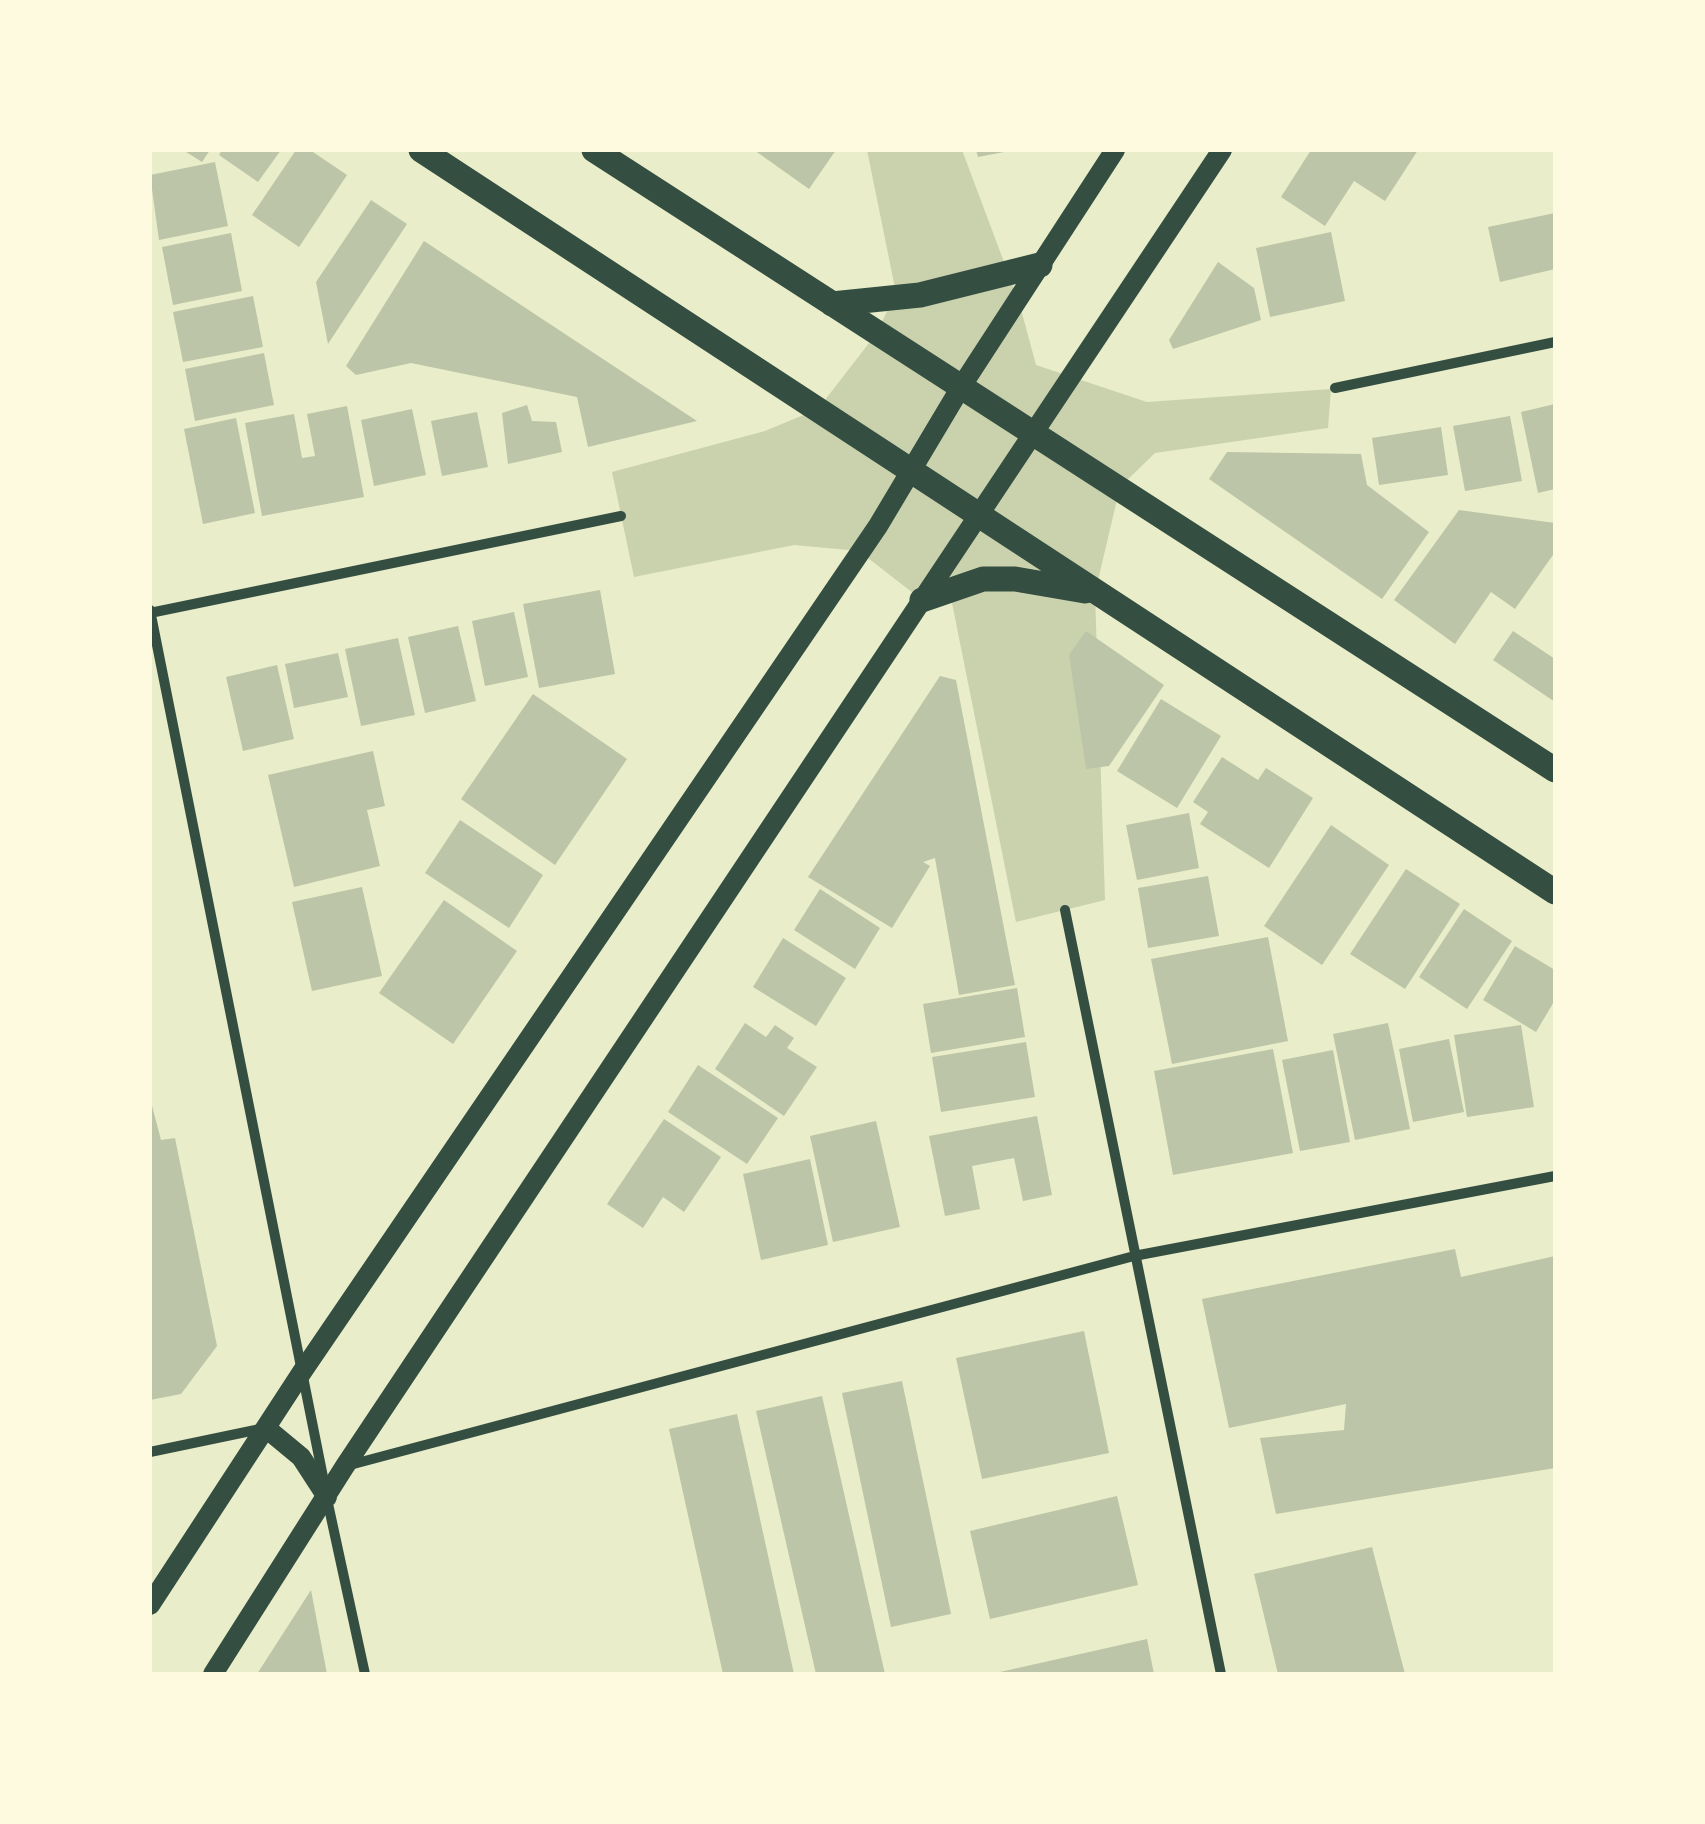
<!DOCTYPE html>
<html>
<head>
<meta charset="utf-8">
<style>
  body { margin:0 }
  #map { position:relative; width:1705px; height:1824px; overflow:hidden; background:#e9edc9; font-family:"PT Sans Narrow",sans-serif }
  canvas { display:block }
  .frame { position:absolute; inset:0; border:152px solid #fefae0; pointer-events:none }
</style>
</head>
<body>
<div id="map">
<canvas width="1705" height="1824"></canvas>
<div class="frame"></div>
</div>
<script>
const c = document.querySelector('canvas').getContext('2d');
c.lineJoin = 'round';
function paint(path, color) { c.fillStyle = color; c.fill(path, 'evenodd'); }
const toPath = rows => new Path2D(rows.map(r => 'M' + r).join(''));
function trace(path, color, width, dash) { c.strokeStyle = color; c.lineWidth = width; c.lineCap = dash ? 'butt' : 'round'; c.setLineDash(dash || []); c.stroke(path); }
const green = toPath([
  [867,150,962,150,1019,302,1036,365,1147,402,1331,389,1328,428,1155,453,1120,487,1095,593,1105,900,1016,922,950,593,922,600,859,551,794,545,634,577,612,472,765,431,818,409,876,334,896,293]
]);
const building = toPath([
  [183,150,210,150,202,162],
  [222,150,281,150,258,182,219,155],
  [296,150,310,150,347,175,299,247,252,215],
  [754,150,836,150,809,189],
  [976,150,1004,150,1004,152,978,157],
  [1311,150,1418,150,1385,201,1354,181,1325,226,1281,197],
  [215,162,228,226,159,240,150,175],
  [371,200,407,224,328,344,316,282],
  [1555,213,1555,269,1500,282,1488,227],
  [1331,232,1345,301,1270,317,1256,248],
  [231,233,242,291,173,305,162,247],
  [424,241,697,421,588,447,577,397,411,363,356,375,346,366],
  [1218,262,1254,288,1261,320,1173,349,1169,340],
  [253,296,263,347,183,362,173,312],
  [264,353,274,405,195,421,185,369],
  [1555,404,1555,489,1538,493,1521,412],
  [527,405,532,421,556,422,562,452,508,464,502,413],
  [347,406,364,497,262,516,245,423,294,414,302,458,315,456,307,414],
  [412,409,426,475,374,486,361,420],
  [477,412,488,467,442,476,431,421],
  [1510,416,1522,481,1465,491,1453,426],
  [236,418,255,513,203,524,184,429],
  [1441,427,1448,475,1379,485,1372,438],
  [1227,452,1361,454,1367,485,1429,532,1382,599,1209,479],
  [1459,510,1555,523,1555,552,1515,609,1491,592,1455,644,1394,600],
  [600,590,615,674,539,688,523,604],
  [514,612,528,677,485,686,472,621],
  [458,626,476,701,425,713,408,637],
  [1086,631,1164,685,1109,766,1086,769,1069,655],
  [1513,631,1555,659,1555,702,1493,660],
  [398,638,415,715,361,726,345,649],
  [338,653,348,697,294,708,285,664],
  [277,665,294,739,243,751,226,677],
  [940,676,956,680,1015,985,959,995,935,858,923,862,930,866,892,928,808,877],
  [533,694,627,759,555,865,461,799],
  [1161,699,1221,736,1177,808,1117,771],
  [373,751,385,806,367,810,380,866,294,887,268,775],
  [1222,757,1258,780,1266,768,1313,798,1269,868,1200,824,1208,812,1193,802],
  [1189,813,1199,868,1137,880,1126,825],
  [460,820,543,875,509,928,425,873],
  [1331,825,1389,865,1322,965,1264,926],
  [1406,869,1460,904,1405,989,1350,954],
  [1208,876,1219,936,1148,948,1138,888],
  [362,887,382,976,312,991,292,902],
  [820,889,880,928,855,969,794,930],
  [444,900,517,951,453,1044,379,993],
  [1464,909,1512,941,1467,1009,1419,977],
  [1268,937,1288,1041,1172,1064,1151,959],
  [783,938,846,978,816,1026,753,987],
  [1515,946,1555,970,1555,1000,1536,1032,1483,1000],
  [1017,988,1025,1037,931,1053,923,1004],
  [745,1023,766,1037,775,1025,794,1038,787,1048,817,1067,784,1116,715,1069],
  [1388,1023,1410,1129,1355,1140,1333,1034],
  [1521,1025,1534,1107,1467,1117,1454,1035],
  [1449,1039,1464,1112,1413,1122,1399,1049],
  [1026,1042,1035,1097,941,1112,932,1057],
  [1273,1049,1293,1153,1173,1175,1154,1071],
  [1333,1050,1350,1142,1300,1151,1282,1060],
  [698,1065,778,1118,747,1164,668,1112],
  [150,1098,161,1140,175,1138,217,1346,181,1394,150,1400],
  [1037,1116,1052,1195,1023,1201,1014,1158,972,1166,980,1209,945,1216,929,1136],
  [664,1119,721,1157,684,1212,663,1197,643,1228,607,1204],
  [876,1121,900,1227,833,1242,810,1136],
  [810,1159,828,1245,761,1260,743,1174],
  [1455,1249,1461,1277,1555,1256,1555,1468,1276,1514,1260,1438,1344,1430,1346,1404,1229,1428,1202,1299],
  [1084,1331,1109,1453,982,1479,956,1358],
  [902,1381,951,1614,891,1627,842,1393],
  [822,1396,885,1674,816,1674,756,1411],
  [737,1414,794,1674,723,1674,669,1429],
  [1117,1496,1138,1585,990,1619,970,1531],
  [1372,1547,1405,1674,1278,1674,1254,1574],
  [311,1590,327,1674,257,1674],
  [1147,1639,1154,1674,1000,1674,1000,1672]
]);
const minor = toPath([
  [1335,388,1555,342],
  [150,610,324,1482],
  [150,613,621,516],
  [1065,910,1221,1674],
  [150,1452,265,1428],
  [346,1466,1134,1256,1555,1176],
  [327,1499,365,1674]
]);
const secondary = toPath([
  [266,1428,301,1457,327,1497],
  [150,1605,302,1372,878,526,961,387,1115,150],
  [213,1674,345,1466,1222,150]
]);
const primary = toPath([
  [421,150,1555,892],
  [594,150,1555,770],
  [832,304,920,295,1040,265],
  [922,600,983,579,1015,579,1085,591]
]);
paint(green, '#cad2ad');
paint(building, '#bcc5a7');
trace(minor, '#344e41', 10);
trace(secondary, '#344e41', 20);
trace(primary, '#344e41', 25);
</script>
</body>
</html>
